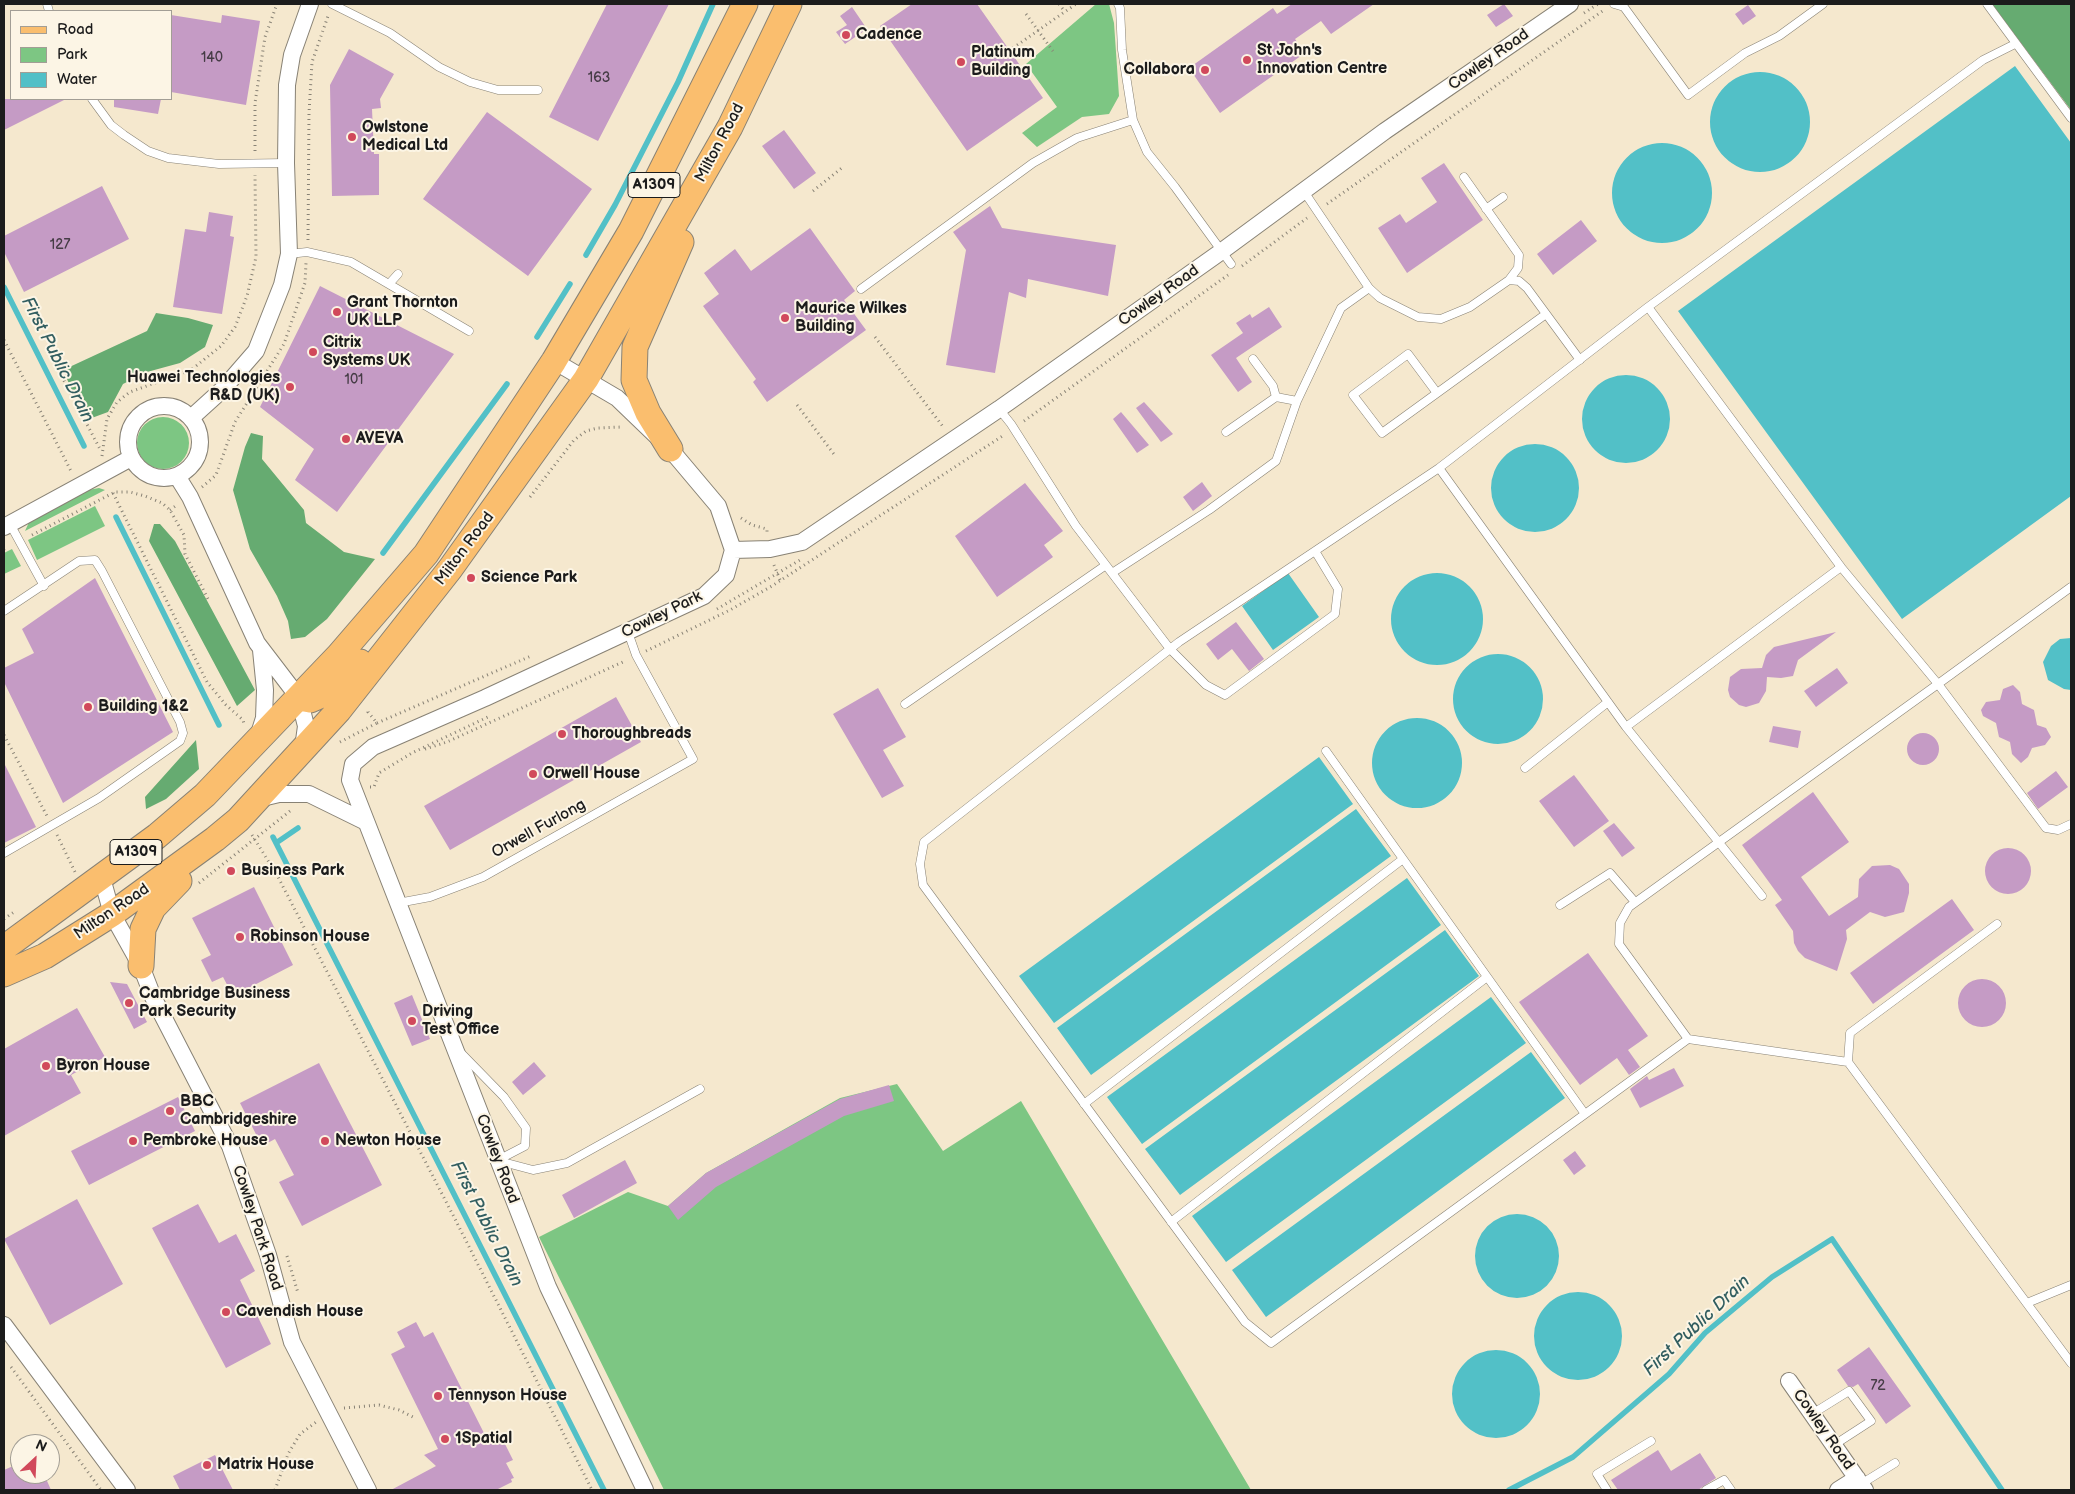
<!DOCTYPE html>
<html>
<head>
<meta charset="utf-8">
<style>
  body { margin:0 }
  #map { position:relative; width:2075px; height:1494px; overflow:hidden; background:#f5e8ce; font-family:"Balsamiq Sans",sans-serif }
  canvas { display:block }
  .frame { position:absolute; inset:0; border:5px solid #1c1c1c; pointer-events:none }
  .legend { position:absolute; left:10px; top:10px; width:162px; height:90px; box-sizing:border-box; background:#fcf5e5; border:1px solid #a29e95; margin:0; padding:6px 9px; list-style:none; font-size:15px; color:#1c1c1c }
  .legend li { display:flex; align-items:center; gap:10px; height:25px }
  .legend b { width:25px; border:1px solid #a29e95 }
  .north { position:absolute; left:10px; top:1434px; width:50px; height:50px; box-sizing:border-box; background:#fcf5e5; border:1px solid #a29e95; border-radius:50%; rotate:25deg; font-size:14px; font-weight:700; line-height:20px; text-align:center; color:#1c1c1c }
  .north::after { content:''; display:block; margin:auto; width:18px; height:22px; background:#d1495b; clip-path:polygon(50% 0,100% 100%,50% 72%,0 100%) }
</style>
</head>
<body>
<div id="map">
<canvas width="2075" height="1494"></canvas>
<div class="frame"></div>
<ul class="legend">
<li><b style="height:6px;background:#fabe6e"></b>Road</li>
<li><b style="height:14px;background:#7dc683"></b>Park</li>
<li><b style="height:14px;background:#52c0c7"></b>Water</li>
</ul>
<div class="north">N</div>
</div>
<script>
const c = document.querySelector('canvas').getContext('2d');
c.lineJoin = 'round';
function paint(path, color) { c.fillStyle = color; c.fill(path, 'evenodd'); }
const toPath = rows => new Path2D(rows.map(r => 'M' + r).join(''));
function trace(path, color, width, dash) { c.strokeStyle = color; c.lineWidth = width; c.lineCap = dash ? 'butt' : 'round'; c.setLineDash(dash || []); c.stroke(path); }
function label(font, color, halo, rows, align = 'center') {
  c.font = font + ' "Balsamiq Sans",sans-serif'; c.lineWidth = 4; c.setLineDash([]); c.textBaseline = 'middle'; c.strokeStyle = halo; c.fillStyle = color; for (const [text, x, y, turn = 0] of rows) {
    c.save(); c.translate(x, y); c.rotate((+turn || 0) * Math.PI / 180); c.textAlign = isNaN(turn) ? turn : align; if (halo) c.strokeText(text, 0, 0); c.fillText(text, 0, 0); c.restore();
  }
}
const green = toPath([
  [1096,4,1109,4,1114,23,1119,96,1109,114,1082,117,1037,147,1022,133,1057,107,1026,64],
  '137 443a26 26 0 1 1 52 0a26 26 0 1 1-52 0Z',
  [99,488,105,490,25,531,30,520,88,490],
  [95,506,105,526,37,560,28,540],
  [12,549,21,566,4,574,4,553],
  [897,1084,943,1151,1021,1101,1251,1490,664,1490,539,1237,628,1192,668,1206,706,1173,840,1098]
]);
const forest = toPath([
  [1992,4,2071,4,2071,110,2021,43],
  [156,313,188,318,213,325,205,347,180,363,147,372,123,384,108,412,89,419,75,397,63,370,147,331],
  [251,433,263,436,262,459,304,510,306,523,344,552,375,559,327,619,305,637,291,639,288,621,277,596,250,549,233,490,245,447],
  [154,524,160,524,175,541,255,690,237,706,149,541],
  [196,740,199,769,166,799,146,809,145,797]
]);
const water = toPath([
  [2015,66,2071,143,2071,496,1902,619,1678,311],
  '1710 122a50 50 0 1 1 100 0a50 50 0 1 1-100 0Z',
  '1612 193a50 50 0 1 1 100 0a50 50 0 1 1-100 0Z',
  '1582 419a44 44 0 1 1 88 0a44 44 0 1 1-88 0Z',
  '1491 488a44 44 0 1 1 88 0a44 44 0 1 1-88 0Z',
  [1288,573,1319,617,1273,650,1242,606],
  '1391 619a46 46 0 1 1 92 0a46 46 0 1 1-92 0Z',
  [2071,638,2071,690,2064,689,2048,680,2043,662,2051,646,2060,639],
  '1453 699a45 45 0 1 1 90 0a45 45 0 1 1-90 0Z',
  '1372 763a45 45 0 1 1 90 0a45 45 0 1 1-90 0Z',
  [1319,757,1353,804,1054,1023,1019,976],
  [1356,809,1391,856,1091,1075,1057,1028],
  [1407,878,1441,925,1142,1144,1107,1097],
  [1445,930,1479,976,1180,1195,1145,1149],
  [1491,997,1526,1043,1226,1262,1192,1216],
  [1531,1052,1565,1098,1266,1317,1232,1270],
  '1475 1256a42 42 0 1 1 84 0a42 42 0 1 1-84 0Z',
  '1534 1336a44 44 0 1 1 88 0a44 44 0 1 1-88 0Z',
  '1452 1394a44 44 0 1 1 88 0a44 44 0 1 1-88 0Z'
]);
const stream = toPath([
  [586,255,615,205,678,82,713,4],
  [4,287,84,446],
  [537,337,570,284],
  [116,517,219,725],
  [383,553,507,384],
  [273,837,604,1490],
  [276,843,298,828],
  [1509,1490,1573,1457,1669,1374,1705,1333,1772,1277,1832,1239,2002,1490]
]);
const building = toPath([
  [607,4,669,4,598,141,549,117],
  [912,4,977,4,1043,98,967,151,880,26],
  [1292,4,1374,4,1331,34,1321,21,1295,39,1305,53,1220,113,1189,68,1273,8,1277,14],
  [1504,4,1513,16,1496,27,1487,15],
  [1748,5,1756,16,1743,25,1735,14],
  [852,7,867,29,845,44,836,32,847,25,840,16],
  [171,15,221,23,222,15,260,21,246,105,171,92],
  [349,49,394,74,380,99,381,108,372,109,374,154,379,154,379,195,332,196,330,85],
  [4,99,66,99,4,130],
  [114,99,161,99,158,114,114,107],
  [487,112,592,189,528,276,423,199],
  [784,130,816,173,794,189,762,146],
  [1444,163,1483,220,1407,273,1378,228,1400,214,1406,223,1437,202,1421,178],
  [102,186,129,239,24,292,4,252,4,236],
  [990,206,1002,228,1116,245,1108,296,1028,279,1026,298,1009,292,995,373,946,365,966,250,953,232],
  [209,212,233,216,230,236,234,237,222,314,173,307,185,229,206,232],
  [1581,220,1597,241,1553,275,1537,254],
  [810,228,855,291,844,300,866,330,767,402,753,382,756,379,703,306,719,294,704,273,735,249,751,271],
  [320,286,454,354,337,512,295,480,314,449,260,407],
  [1269,307,1282,327,1236,358,1252,382,1238,392,1211,355,1243,333,1236,323,1250,314,1252,318],
  [1144,402,1173,434,1161,442,1136,408],
  [1121,412,1149,445,1137,453,1113,419],
  [1202,482,1212,496,1193,511,1183,497],
  [1025,483,1063,531,1044,545,1053,557,997,597,955,536],
  [95,578,173,732,63,803,4,682,4,668,34,653,22,629],
  [1236,622,1264,659,1249,671,1232,649,1218,660,1206,644],
  [1836,632,1798,660,1793,676,1781,678,1767,677,1766,691,1759,703,1746,707,1739,705,1730,697,1728,690,1730,677,1741,669,1762,668,1766,655,1774,647],
  [1837,668,1848,683,1816,707,1804,691],
  [2013,685,2020,692,2022,704,2034,710,2037,725,2046,728,2051,737,2045,745,2032,748,2028,757,2021,763,2012,754,2010,742,1999,737,1996,723,1983,716,1981,710,1986,702,2000,700,2003,689],
  [878,688,906,737,883,750,904,786,882,798,833,714],
  [616,697,641,742,450,850,424,806],
  [1773,726,1801,731,1798,748,1769,742],
  '1907 749a16 16 0 1 1 32 0a16 16 0 1 1-32 0Z',
  [4,763,36,827,4,843],
  [2056,771,2068,787,2038,809,2027,793],
  [1574,775,1609,821,1574,847,1539,801],
  [1813,792,1849,842,1801,877,1829,916,1858,897,1859,879,1872,866,1890,865,1899,869,1909,884,1909,893,1904,912,1885,917,1870,912,1846,930,1847,939,1837,971,1805,958,1798,951,1794,943,1793,931,1775,905,1782,900,1742,845],
  [1614,823,1635,848,1622,857,1603,831],
  '1985 871a23 23 0 1 1 46 0a23 23 0 1 1-46 0Z',
  [254,887,293,965,233,996,223,977,212,982,201,960,211,955,192,918],
  [1952,899,1974,930,1873,1004,1850,973],
  [1588,953,1648,1036,1628,1050,1640,1067,1629,1075,1617,1058,1580,1085,1519,1002],
  '1958 1003a24 24 0 1 1 48 0a24 24 0 1 1-48 0Z',
  [110,982,127,984,147,1022,134,1029],
  [412,995,430,1039,412,1046,394,1003],
  [77,1008,105,1057,71,1075,81,1093,4,1136,4,1049],
  [534,1062,546,1076,523,1095,512,1082],
  [319,1063,382,1185,302,1226,279,1182,294,1175,275,1139,262,1146,240,1103],
  [1674,1068,1684,1086,1640,1108,1630,1089,1647,1076,1649,1080],
  [889,1085,894,1101,844,1116,716,1187,678,1220,668,1206,706,1173,840,1099],
  [178,1097,195,1131,89,1185,71,1151],
  [1575,1151,1586,1166,1574,1175,1563,1160],
  [625,1160,637,1183,574,1218,562,1195],
  [77,1199,123,1284,50,1325,4,1239],
  [198,1204,219,1243,236,1234,255,1271,240,1280,271,1344,226,1368,152,1228],
  [416,1322,424,1337,433,1332,488,1441,491,1439,492,1442,502,1438,513,1460,506,1463,514,1478,511,1479,512,1482,496,1490,391,1490,436,1466,424,1455,438,1449,391,1354,405,1347,397,1332],
  [1869,1347,1911,1406,1886,1424,1858,1384,1853,1387,1848,1386,1837,1370],
  [1658,1450,1671,1471,1700,1453,1716,1478,1698,1490,1618,1490,1611,1480],
  [215,1455,233,1490,180,1490,173,1476],
  [20,1463,20,1474,44,1474,51,1490,4,1490,4,1470]
]);
const path = toPath([
  [1059,4,1065,12],
  [1584,13,1598,4],
  [1026,14,1053,51],
  [1013,48,1076,4],
  [255,151,255,103,265,37,277,4],
  [813,191,843,167],
  [1327,204,1604,10],
  [308,240,309,113,312,62,328,16],
  [1242,266,1307,218],
  [875,337,944,428],
  [4,340,72,473],
  [50,354,101,451],
  [797,405,836,457],
  [1024,421,1228,275],
  [102,456,107,419,117,402,130,392,191,370,221,346,235,327,247,296,256,257,255,175],
  [202,487,216,475,235,422,284,344,305,283,306,263],
  [113,493,207,682,226,705,243,720,244,724],
  [530,497,574,440,586,431,598,428,622,427],
  [170,510,177,505],
  [741,518,752,525,767,529,767,534],
  [32,535,115,492,130,492,145,496,162,503,170,510,184,535,185,554,209,601],
  [4,549,6,548],
  [774,565,780,580],
  [717,609,800,560],
  [646,651,730,610,772,586,1004,435],
  [377,723,531,656],
  [4,735,47,816],
  [340,742,377,723,368,712,369,708],
  [425,749,447,742,625,661],
  [370,787,374,787,379,773,412,753,490,716],
  [57,835,75,872],
  [252,835,277,875,455,1219,592,1490],
  [199,883,290,811],
  [4,919,14,912],
  [287,1256,298,1293],
  [11,1367,101,1490],
  [344,1408,379,1405,399,1410,415,1418],
  [275,1490,288,1454,300,1434,316,1422]
]);
const lane = toPath([
  [47,4,49,11],
  [332,4,390,33,439,67,470,82,498,90,538,90],
  [1118,4,1120,8,1122,50,1133,120,1147,152,1175,187,1231,264],
  [1614,4,1624,7,1688,95,1745,53,1779,36,1823,4],
  [1987,4,2071,118],
  [92,99,111,125,124,135,148,151,168,158,219,164,286,163],
  [1464,177,1519,255,1518,268,1509,280],
  [1303,190,1369,288,1380,298,1418,317,1441,319,1470,307,1509,280,1519,281,1527,288,1580,360],
  [1486,209,1503,197],
  [289,254,307,252,351,262,469,331],
  [389,284,398,274],
  [861,289,1033,163,1077,138,1133,120],
  [1648,307,1983,60,2015,44],
  [1253,359,1273,386,1276,397],
  [1437,393,1408,354,1353,395,1382,433,1546,314],
  [999,409,1011,424,1076,526,1170,649,1206,685,1225,695,1335,614,1338,589,1315,551],
  [1226,432,1276,397,1297,401],
  [1439,468,1179,642,924,842,920,864,923,885,1245,1322,1271,1343,1688,1039,1848,1062],
  [10,524,44,586],
  [1112,573,1209,510,1276,461,1297,401,1341,308,1369,288],
  [4,611,79,561,95,560,102,571,180,722,183,733,180,741,99,798,4,853],
  [905,704,1106,565],
  [1626,727,1841,567],
  [1326,751,1585,1114],
  [1525,768,1608,702],
  [1762,896,1626,727,1439,468,1648,307,1841,567,1938,684,2071,587],
  [398,903,430,897,483,877,693,759,636,655,628,632],
  [1560,905,1610,873,1635,902],
  [1997,924,1850,1033,1848,1062,2071,1363],
  [1688,1039,1619,944,1620,923,1629,907,1938,684,2046,828,2058,830,2071,824],
  [462,1054,504,1097,526,1128,525,1146,498,1160],
  [1084,1104,1403,859],
  [499,1161,533,1170,567,1163,700,1089],
  [1171,1222,1487,977],
  [2027,1303,2071,1285],
  [1812,1414,1849,1391,1871,1421,1834,1445],
  [1861,1484,1895,1463],
  [1607,1490,1597,1474,1651,1441],
  [1706,1490,1724,1480,1731,1490]
]);
const street = toPath([
  [554,361,617,398,670,449,718,506,733,550,726,575,704,596,485,698,373,747,353,764,350,780,548,1287,645,1490],
  '128 442a36 36 0 1 1 72 0a36 36 0 1 1-72 0Z',
  [191,418,223,389,256,351,282,285,289,254,286,163,287,85,292,55,310,4],
  [177,476,190,497,257,643,299,698,306,726,303,748],
  [4,527,131,458],
  [733,550,770,549,802,542,999,409,1222,251,1385,131,1570,4],
  [258,737,264,718,265,690,261,650],
  [258,799,279,794,309,794,366,822],
  [102,878,112,914,141,966,153,997,230,1146,268,1255,292,1342,368,1490],
  [4,1325,127,1490],
  [1789,1381,1865,1490],
  [1838,1490,1857,1478]
]);
const primary = toPath([
  [670,449,648,413,634,380,635,347,681,242],
  [299,698,310,700,324,694,342,682,360,662],
  [4,948,157,836,205,795,339,655,426,554,554,361,631,231,745,4],
  [141,966,143,929,153,908,179,881],
  [4,974,45,956,112,914,215,839,238,820,339,710,450,569,586,379,730,127,789,4]
]);
const markers = [
  [846,35,5,"#d1495b"],
  [1247,60,5,"#d1495b"],
  [961,62,5,"#d1495b"],
  [1205,70,5,"#d1495b"],
  [352,137,5,"#d1495b"],
  [337,312,5,"#d1495b"],
  [785,318,5,"#d1495b"],
  [313,352,5,"#d1495b"],
  [290,387,5,"#d1495b"],
  [346,439,5,"#d1495b"],
  [471,578,5,"#d1495b"],
  [88,707,5,"#d1495b"],
  [562,734,5,"#d1495b"],
  [533,774,5,"#d1495b"],
  [231,871,5,"#d1495b"],
  [240,937,5,"#d1495b"],
  [129,1003,5,"#d1495b"],
  [412,1021,5,"#d1495b"],
  [46,1066,5,"#d1495b"],
  [170,1111,5,"#d1495b"],
  [133,1141,5,"#d1495b"],
  [325,1141,5,"#d1495b"],
  [226,1312,5,"#d1495b"],
  [438,1396,5,"#d1495b"],
  [445,1439,5,"#d1495b"],
  [207,1465,5,"#d1495b"]
];
const numberNames = [
  ["140",212,58],
  ["163",599,78],
  ["127",60,245],
  ["101",354,380],
  ["72",1878,1386]
];
const shields = [
  [654,185,52],
  [136,852,52]
];
const shieldNames = [
  ["A1309",654,185],
  ["A1309",136,852]
];
const poiNames = [
  ["Cadence",856,35],
  ["St John's",1257,51],
  ["Innovation Centre",1257,69],
  ["Platinum",971,53],
  ["Building",971,71],
  ["Collabora",1195,70,"right"],
  ["Owlstone",362,128],
  ["Medical Ltd",362,146],
  ["Grant Thornton",347,303],
  ["UK LLP",347,321],
  ["Maurice Wilkes",795,309],
  ["Building",795,327],
  ["Citrix",323,343],
  ["Systems UK",323,361],
  ["Huawei Technologies",280,378,"right"],
  ["R&D (UK)",280,396,"right"],
  ["AVEVA",356,439],
  ["Science Park",481,578],
  ["Building 1&2",98,707],
  ["Thoroughbreads",572,734],
  ["Orwell House",543,774],
  ["Business Park",241,871],
  ["Robinson House",250,937],
  ["Cambridge Business",139,994],
  ["Park Security",139,1012],
  ["Driving",422,1012],
  ["Test Office",422,1030],
  ["Byron House",56,1066],
  ["BBC",180,1102],
  ["Cambridgeshire",180,1120],
  ["Pembroke House",143,1141],
  ["Newton House",335,1141],
  ["Cavendish House",236,1312],
  ["Tennyson House",448,1396],
  ["1Spatial",455,1439],
  ["Matrix House",217,1465]
];
const streetNames = [
  ["Cowley Road",1489,60,-35],
  ["Milton Road",720,143,-62],
  ["Cowley Road",1159,296,-35],
  ["Milton Road",465,549,-53],
  ["Cowley Park",662,615,-26],
  ["Orwell Furlong",539,829,-29],
  ["Milton Road",112,912,-34],
  ["Cowley Road",497,1159,69],
  ["Cowley Park Road",257,1228,72],
  ["Cowley Road",1823,1430,55]
];
const waterNames = [
  ["First Public Drain",57,360,63],
  ["First Public Drain",486,1224,63],
  ["First Public Drain",1697,1326,-43]
];
paint(green, '#7dc683');
paint(forest, '#66ab71');
paint(water, '#52c0c7');
trace(stream, '#52c0c7', 5.5);
paint(building, '#c59bc5');
trace(lane, '#888275', 9);
trace(street, '#888275', 18);
trace(primary, '#888275', 27);
trace(path, '#888275', 3, [1, 4]);
trace(lane, '#fff', 8);
trace(street, '#fff', 16);
trace(primary, '#fabe6e', 25);
for (const [x, y, r, color] of markers) { const dot = new Path2D(); dot.arc(x, y, r, 0, 2 * Math.PI); c.fillStyle = color; c.fill(dot); trace(dot, '#fcf5e5', 2); }
label('14px', '#463c46', null, numberNames);
for (const [x, y, w] of shields) { const box = new Path2D(); box.roundRect(x - w / 2, y - 12.5, w, 25, 4); c.fillStyle = '#fcf5e5'; c.fill(box); trace(box, '#1c1c1c', 1); }
label('bold 15px', '#1c1c1c', null, shieldNames);
label('bold 16px', '#1c1c1c', '#fcf5e5', poiNames, 'left');
label('16px', '#1c1c1c', '#fcf5e5', streetNames);
label('italic 18px', '#325e60', '#fcf5e5', waterNames);
</script>
</body>
</html>
